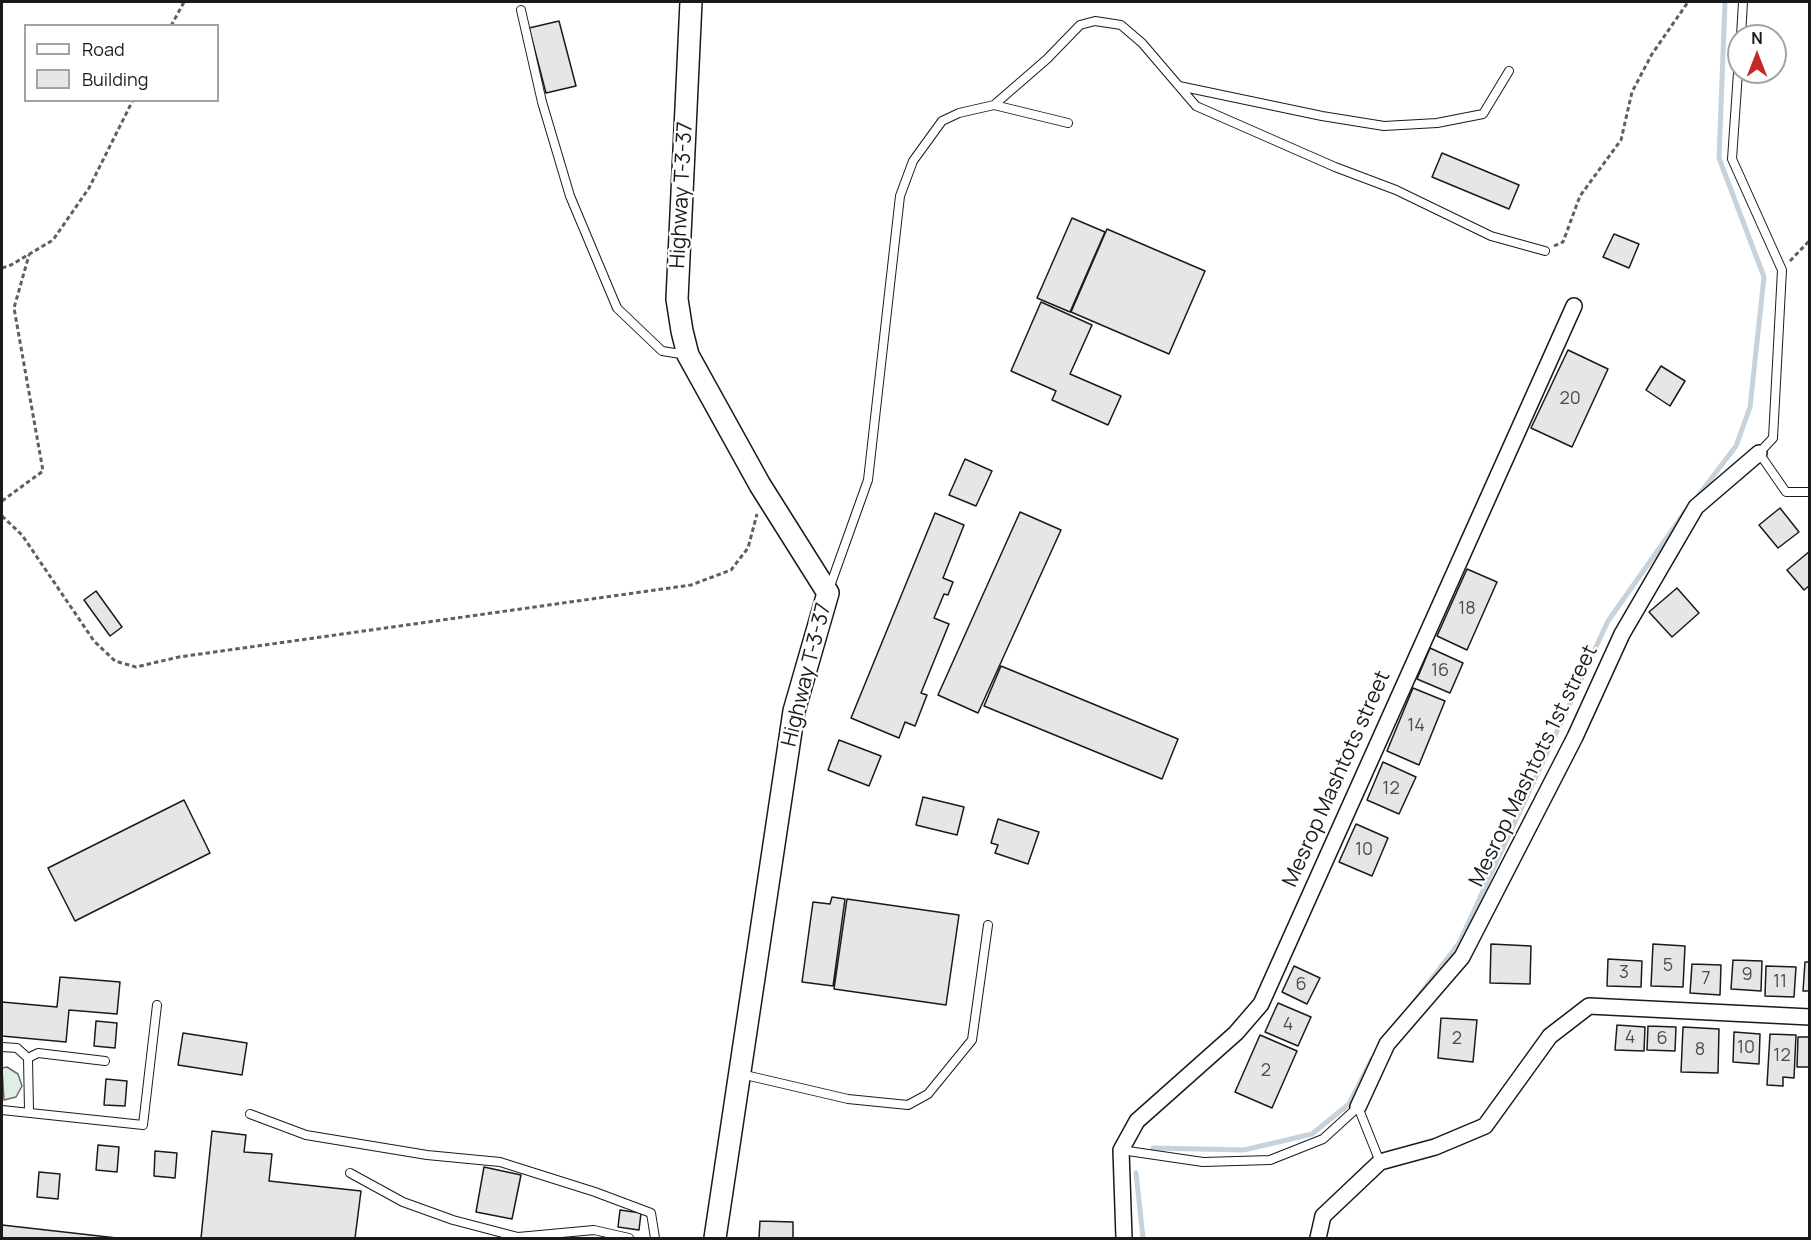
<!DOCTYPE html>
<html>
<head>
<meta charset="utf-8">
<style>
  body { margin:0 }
  #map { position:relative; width:1811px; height:1240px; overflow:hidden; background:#fff; font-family:Manrope,sans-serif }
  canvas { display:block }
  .frame { position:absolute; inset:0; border:3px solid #1a1a1a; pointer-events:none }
  .legend { position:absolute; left:24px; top:24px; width:195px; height:78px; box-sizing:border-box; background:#fff; border:2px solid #a3a3a3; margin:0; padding:8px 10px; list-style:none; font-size:18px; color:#1a1a1a }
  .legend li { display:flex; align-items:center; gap:12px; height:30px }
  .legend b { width:30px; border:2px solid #a3a3a3 }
  .north { position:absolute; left:1727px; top:24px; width:60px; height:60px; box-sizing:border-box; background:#fff; border:2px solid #a3a3a3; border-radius:50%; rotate:0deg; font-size:16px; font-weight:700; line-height:24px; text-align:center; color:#1a1a1a }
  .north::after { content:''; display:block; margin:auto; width:21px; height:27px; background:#c62828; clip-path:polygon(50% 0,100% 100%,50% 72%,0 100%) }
</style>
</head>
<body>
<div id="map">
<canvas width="1811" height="1240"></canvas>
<div class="frame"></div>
<ul class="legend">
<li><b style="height:8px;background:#fff"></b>Road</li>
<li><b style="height:16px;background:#e6e6e6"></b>Building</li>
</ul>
<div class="north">N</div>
</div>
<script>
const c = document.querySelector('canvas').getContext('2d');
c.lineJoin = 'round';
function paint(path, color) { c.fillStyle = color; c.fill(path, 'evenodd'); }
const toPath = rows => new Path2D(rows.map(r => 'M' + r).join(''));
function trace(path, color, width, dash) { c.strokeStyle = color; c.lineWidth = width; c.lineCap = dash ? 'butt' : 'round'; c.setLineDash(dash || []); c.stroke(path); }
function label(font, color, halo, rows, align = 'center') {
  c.font = font + ' Manrope,sans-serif'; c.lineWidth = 4.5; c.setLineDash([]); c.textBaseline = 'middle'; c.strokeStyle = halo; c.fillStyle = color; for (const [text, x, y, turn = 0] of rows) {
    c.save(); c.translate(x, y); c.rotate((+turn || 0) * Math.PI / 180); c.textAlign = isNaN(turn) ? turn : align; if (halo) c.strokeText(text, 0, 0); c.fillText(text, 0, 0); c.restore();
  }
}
const green = toPath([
  [7,1067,18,1074,22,1086,16,1097,4,1100,2,1068,7,1067]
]);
const stream = toPath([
  [1695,500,1736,446,1750,407,1764,277,1719,158,1725,2],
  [1415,1001,1459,943,1608,621,1685,512],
  [1153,1148,1244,1150,1312,1134,1349,1104,1372,1059],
  [1136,1173,1143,1238]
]);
const building = toPath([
  [559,21,576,86,546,93,529,28,559,21],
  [1442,153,1519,185,1509,209,1432,177,1442,153],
  [1072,218,1105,232,1070,312,1037,298,1072,218],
  [1107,229,1205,271,1169,354,1071,312,1107,229],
  [1614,234,1639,244,1629,268,1603,257,1614,234],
  [1041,302,1092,325,1070,374,1121,396,1108,425,1052,400,1056,391,1011,371,1041,302],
  [1568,350,1608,369,1572,447,1531,428,1568,350],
  [1661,366,1685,381,1670,406,1646,390,1661,366],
  [965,459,992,471,976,506,949,495,965,459],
  [1780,508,1799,532,1778,548,1759,525,1780,508],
  [1020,512,1061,530,978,713,938,695,1020,512],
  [935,513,964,525,943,578,953,582,948,595,944,594,934,618,949,624,921,693,927,695,915,726,905,722,899,738,851,718,935,513],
  [1810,551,1810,585,1804,590,1787,570,1810,551],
  [1467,569,1497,582,1467,650,1437,636,1467,569],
  [1677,588,1699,613,1672,637,1649,612,1677,588],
  [96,591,122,627,110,636,84,600,96,591],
  [1430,648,1463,663,1450,693,1417,679,1430,648],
  [1001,666,1178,739,1162,779,984,706,1001,666],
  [1413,688,1445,701,1419,765,1387,751,1413,688],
  [839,740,881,756,869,786,828,770,839,740],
  [1383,762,1416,777,1399,814,1367,800,1383,762],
  [923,797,964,807,957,835,916,825,923,797],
  [184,800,210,853,75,921,48,868,184,800],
  [998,819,1039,832,1028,864,995,853,998,845,991,843,998,819],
  [1356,824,1388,838,1372,876,1339,862,1356,824],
  [832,897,845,899,833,986,802,982,813,902,830,904,832,897],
  [847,899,959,915,946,1005,834,989,847,899],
  [1491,944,1531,946,1530,984,1490,983,1491,944],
  [1653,944,1685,946,1683,987,1651,986,1653,944],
  [1608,959,1642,961,1641,987,1607,986,1608,959],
  [1733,960,1762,961,1761,991,1731,989,1733,960],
  [1805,962,1810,962,1810,991,1803,991,1805,962],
  [1692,964,1721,965,1720,995,1690,993,1692,964],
  [1294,966,1320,978,1307,1004,1282,992,1294,966],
  [1766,966,1796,967,1794,997,1765,996,1766,966],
  [60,977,120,982,117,1014,69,1010,66,1042,2,1036,2,1002,57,1007,60,977],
  [1278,1003,1311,1017,1298,1046,1265,1032,1278,1003],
  [1441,1018,1477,1020,1473,1062,1438,1058,1441,1018],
  [96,1021,117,1023,115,1048,94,1046,96,1021],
  [1617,1025,1645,1027,1644,1051,1615,1050,1617,1025],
  [1648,1026,1676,1027,1675,1051,1647,1050,1648,1026],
  [1683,1027,1719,1029,1718,1073,1681,1072,1683,1027],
  [1734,1032,1760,1034,1759,1064,1733,1062,1734,1032],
  [183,1033,247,1043,242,1075,178,1065,183,1033],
  [1770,1034,1796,1035,1794,1078,1783,1077,1783,1086,1767,1085,1770,1034],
  [1260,1035,1297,1051,1272,1108,1235,1092,1260,1035],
  [1798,1037,1810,1037,1810,1067,1797,1067,1798,1037],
  [106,1079,127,1081,125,1106,104,1105,106,1079],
  [212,1131,246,1135,244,1152,272,1154,269,1181,361,1191,355,1238,201,1238,212,1131],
  [98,1145,119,1147,117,1172,96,1170,98,1145],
  [155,1151,177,1153,175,1178,154,1176,155,1151],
  [484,1167,521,1175,512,1219,476,1212,484,1167],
  [39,1172,60,1174,58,1199,37,1197,39,1172],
  [620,1210,641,1213,639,1230,618,1227,620,1210],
  [760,1221,793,1222,793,1238,759,1238,760,1221],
  [2,1225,117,1238,2,1238,2,1225]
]);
const path = toPath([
  [171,26,184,2],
  [1554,246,1563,242,1580,196,1621,140,1632,92,1652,54,1688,2],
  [1790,261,1810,240],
  [2,268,11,265,53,240,89,188,133,100],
  [2,501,43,471,14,308,29,255],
  [2,516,22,535,94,641,115,661,136,667,179,657,691,585,731,570,748,548,757,514]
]);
const lane = toPath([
  [521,10,542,102,570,196,617,308,662,351,687,355],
  [1741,36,1743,2],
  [1739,58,1732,159,1782,270,1773,438,1759,453,1786,492,1810,492],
  [1179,86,1322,116,1384,126,1437,123,1483,114,1509,71],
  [994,105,1047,59,1080,25,1095,21,1121,25,1142,43,1196,106,1335,167,1396,190,1491,236,1545,251],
  [829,589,868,480,900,196,913,161,942,121,959,113,994,105,1068,123],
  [2,1047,17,1048,28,1058,29,1111],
  [28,1058,38,1053,105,1061],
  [741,1074,848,1099,908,1105,928,1094,972,1040,988,925],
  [2,1110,143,1125,157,1005],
  [250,1114,306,1135,427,1155,500,1162,595,1192,651,1213,655,1238],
  [1121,1150,1203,1162,1270,1160,1323,1139,1358,1107,1380,1162],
  [350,1173,403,1202,453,1220,518,1237,594,1230,629,1238]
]);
const street = toPath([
  [1358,1107,1387,1044,1462,957,1575,737,1622,634,1696,507,1759,453],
  [1124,1238,1121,1150,1137,1121,1236,1033,1261,1004,1574,306],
  [1318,1238,1323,1216,1380,1162,1435,1147,1485,1126,1550,1036,1589,1006,1810,1017]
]);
const secondary = toPath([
  [691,2,677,299,682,331,688,355,760,485,828,593,794,711,715,1238]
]);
const numberNames = [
  ["20",1570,399],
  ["18",1467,609],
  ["16",1440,671],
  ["14",1416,726],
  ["12",1391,789],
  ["10",1364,850],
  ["5",1668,966],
  ["3",1624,973],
  ["9",1747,975],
  ["7",1706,979],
  ["11",1780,982],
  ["6",1301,985],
  ["4",1288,1025],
  ["4",1630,1038],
  ["2",1457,1039],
  ["6",1662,1039],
  ["10",1746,1048],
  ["8",1700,1050],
  ["12",1782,1056],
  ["2",1266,1071]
];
const streetNames = [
  ["Highway T-3-37",682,195,-87],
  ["Highway T-3-37",807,675,-76],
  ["Mesrop Mashtots 1st street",1534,766,-64],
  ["Mesrop Mashtots street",1337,779,-66]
];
paint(green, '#e0efe3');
trace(green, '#6a6a6a', 1.5);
trace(stream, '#c6d2dc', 5);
paint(building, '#e6e6e6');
trace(building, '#1a1a1a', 1.5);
trace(lane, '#1a1a1a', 10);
trace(street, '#1a1a1a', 18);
trace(secondary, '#1a1a1a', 24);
trace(path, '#5f5f5f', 3, [4.5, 3]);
trace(lane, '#fff', 8);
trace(street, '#fff', 15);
trace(secondary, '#fff', 21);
label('18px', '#4d4d4d', null, numberNames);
label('21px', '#1a1a1a', '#fff', streetNames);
</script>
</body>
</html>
